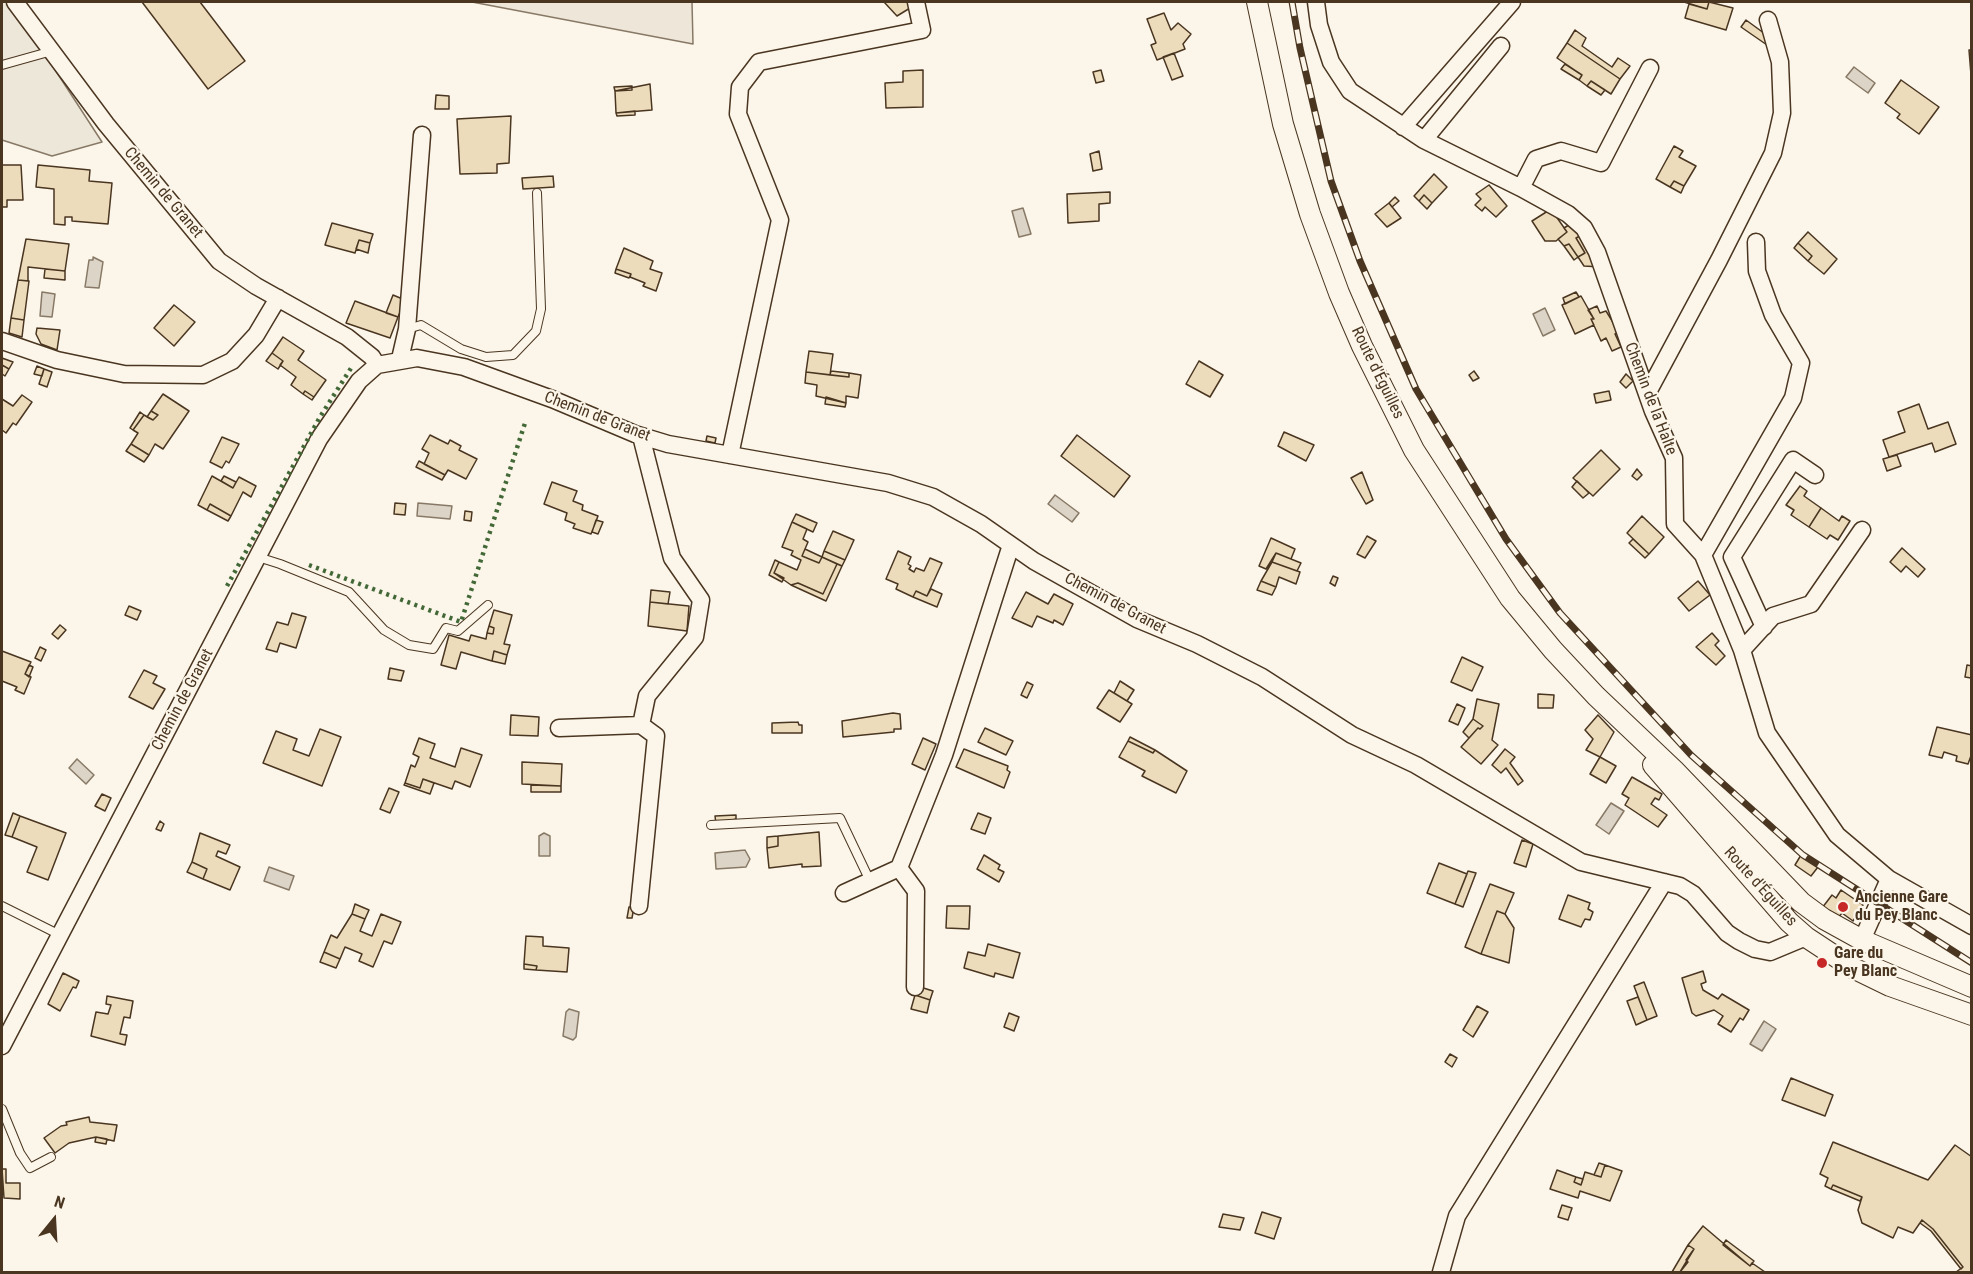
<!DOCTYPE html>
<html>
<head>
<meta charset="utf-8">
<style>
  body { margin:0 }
  #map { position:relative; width:1973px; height:1274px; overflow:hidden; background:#fbf6e9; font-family:"Roboto Condensed",sans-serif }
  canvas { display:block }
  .frame { position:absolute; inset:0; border:3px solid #4a3520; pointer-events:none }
  .north { position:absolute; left:24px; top:1190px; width:60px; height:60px; -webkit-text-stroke:4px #fbf6e9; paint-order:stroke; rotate:18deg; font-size:16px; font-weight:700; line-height:24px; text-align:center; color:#4a3520 }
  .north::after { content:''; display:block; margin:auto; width:21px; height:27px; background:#4a3520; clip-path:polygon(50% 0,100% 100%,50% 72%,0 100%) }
</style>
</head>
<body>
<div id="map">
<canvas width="1973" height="1274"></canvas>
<div class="frame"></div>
<div class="north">N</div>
</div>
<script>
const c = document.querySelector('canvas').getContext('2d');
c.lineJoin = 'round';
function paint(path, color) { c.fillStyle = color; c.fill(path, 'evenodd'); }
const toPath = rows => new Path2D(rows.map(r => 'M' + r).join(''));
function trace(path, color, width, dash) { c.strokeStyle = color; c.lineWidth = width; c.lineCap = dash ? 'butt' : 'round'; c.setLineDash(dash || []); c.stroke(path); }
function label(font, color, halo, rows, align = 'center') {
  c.font = font + ' "Roboto Condensed",sans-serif'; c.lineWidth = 4.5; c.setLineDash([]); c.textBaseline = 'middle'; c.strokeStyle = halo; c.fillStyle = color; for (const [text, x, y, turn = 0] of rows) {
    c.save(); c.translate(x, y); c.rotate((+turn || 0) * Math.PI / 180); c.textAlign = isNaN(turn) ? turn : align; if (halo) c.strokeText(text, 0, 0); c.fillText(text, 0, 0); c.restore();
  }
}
const green = toPath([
  [472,2,692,2,693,44,472,2]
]);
const parking = toPath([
  [2,2,11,2,102,142,52,156,2,140,2,2]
]);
const water = toPath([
  [1854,67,1875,83,1868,93,1846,77,1854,67],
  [1023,208,1031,234,1019,237,1012,211,1023,208],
  [93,257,103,262,99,288,85,287,89,260,93,260,93,257],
  [42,292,55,294,52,317,40,316,42,292],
  [1545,308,1555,330,1543,336,1533,314,1545,308],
  [1055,495,1079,513,1072,522,1048,504,1055,495],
  [418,503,452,506,450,519,417,516,418,503],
  [77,759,94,775,86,784,69,768,77,759],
  [1611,803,1624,811,1609,834,1596,825,1611,803],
  [544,833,550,836,550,856,539,856,539,836,544,833],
  [745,850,750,859,746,867,716,869,715,853,745,850],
  [269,867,294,876,289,890,264,881,269,867],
  [569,1009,579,1012,576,1037,573,1040,563,1036,566,1012,569,1009],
  [1764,1021,1776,1029,1762,1051,1750,1044,1764,1021]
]);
const building = toPath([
  [142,2,200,2,245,61,208,89,142,2],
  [884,2,913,2,915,5,897,16,884,2],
  [1684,2,1709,2,1707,9,1684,2],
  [1709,2,1733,8,1726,30,1685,18,1689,4,1707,9,1709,2],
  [1164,13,1171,30,1178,23,1191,34,1183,44,1185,49,1157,60,1151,45,1156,43,1147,19,1164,13],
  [1746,20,1772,39,1767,45,1741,27,1746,20],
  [1575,30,1586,38,1582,46,1612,67,1618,58,1630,66,1620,79,1567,43,1575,30],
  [1567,43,1620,79,1611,94,1591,81,1587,86,1579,80,1582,75,1557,58,1567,43],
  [1969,50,1972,50,1972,75,1971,75,1969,50],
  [1174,53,1183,76,1172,80,1163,57,1174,53],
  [1565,64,1582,75,1579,80,1561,69,1565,64],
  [923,70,923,107,886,108,885,83,903,82,903,71,923,70],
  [1101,70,1104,81,1096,83,1093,72,1101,70],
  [1901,80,1939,107,1919,134,1897,118,1900,114,1885,103,1901,80],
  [1591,81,1605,90,1601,95,1587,86,1591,81],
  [650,84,652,110,616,113,615,91,650,84],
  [632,86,632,90,615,91,614,87,632,86],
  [436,95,449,96,449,109,435,109,436,95],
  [635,111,635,115,617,116,616,113,635,111],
  [511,116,509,163,497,164,497,173,460,174,457,119,511,116],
  [1674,146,1683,151,1679,157,1696,166,1684,186,1674,181,1670,187,1656,179,1674,146],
  [1099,151,1102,169,1093,171,1090,154,1099,151],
  [2,165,21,165,23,200,7,200,7,207,2,207,2,165],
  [38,165,90,170,89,181,112,183,108,224,72,221,72,217,65,217,65,225,54,224,54,189,36,187,38,165],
  [1434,174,1447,187,1432,203,1424,195,1419,201,1414,196,1434,174],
  [553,176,554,187,523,189,522,178,553,176],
  [1674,181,1684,186,1681,193,1670,187,1674,181],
  [1489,185,1507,206,1496,217,1485,207,1482,211,1475,205,1481,199,1476,194,1489,185],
  [1110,192,1110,203,1099,204,1099,221,1068,223,1067,194,1110,192],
  [1424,195,1432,203,1427,209,1419,201,1424,195],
  [1395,197,1399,201,1392,207,1389,203,1395,197],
  [1389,203,1401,218,1387,227,1375,214,1389,203],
  [1551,209,1567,232,1556,241,1545,241,1532,221,1551,209],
  [332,223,373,234,370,243,359,240,355,253,325,245,332,223],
  [1572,223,1580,236,1576,238,1585,253,1578,257,1569,244,1564,246,1558,239,1567,232,1564,228,1572,223],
  [1808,232,1837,259,1824,274,1808,261,1812,256,1798,243,1808,232],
  [1580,236,1600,267,1584,266,1578,257,1585,253,1576,238,1580,236],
  [26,239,69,244,65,271,28,267,28,281,18,280,26,239],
  [359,240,370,243,368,253,356,249,359,240],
  [1798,243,1812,256,1808,261,1794,248,1798,243],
  [1569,244,1578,257,1574,260,1564,246,1569,244],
  [624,248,653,261,650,269,662,273,656,291,643,286,645,283,630,277,631,274,616,269,624,248],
  [45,269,65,271,65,280,44,278,45,269],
  [616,269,631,274,629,278,615,273,616,269],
  [18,280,29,281,24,320,11,318,18,280],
  [1576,292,1579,297,1565,304,1563,298,1576,292],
  [393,295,405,300,398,317,386,313,393,295],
  [1581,296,1594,319,1591,319,1594,325,1575,334,1562,305,1581,296],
  [355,301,398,317,390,338,346,323,355,301],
  [174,305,195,322,174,346,154,328,174,305],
  [1597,306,1600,313,1606,311,1619,332,1615,334,1621,347,1612,351,1606,338,1601,341,1591,319,1594,319,1588,310,1597,306],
  [11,318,24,320,22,337,9,333,11,318],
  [37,328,60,330,57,350,41,344,36,334,37,328],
  [283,337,304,351,298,360,326,380,314,397,305,391,303,394,291,385,296,377,280,365,283,361,272,353,283,337],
  [809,351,833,354,830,375,806,372,809,351],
  [272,353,283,361,278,369,266,361,272,353],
  [2,358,13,362,9,369,2,365,2,358],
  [1199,361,1223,375,1210,397,1186,384,1199,361],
  [2,365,9,369,5,376,2,374,2,365],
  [37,366,44,369,42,376,34,374,37,366],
  [44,369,52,372,47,387,39,384,44,369],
  [831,371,849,373,849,377,830,375,831,371],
  [1474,371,1479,378,1473,381,1469,375,1474,371],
  [806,372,849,377,849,373,861,375,858,398,846,396,846,403,816,396,817,385,805,383,806,372],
  [1626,374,1633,381,1626,388,1620,382,1626,374],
  [305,391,314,397,312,400,303,394,305,391],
  [1609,391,1611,400,1596,403,1594,394,1609,391],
  [163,394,189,411,163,449,155,444,149,455,131,444,138,433,133,430,144,415,153,420,158,415,151,411,163,394],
  [22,395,32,402,16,425,13,423,6,433,2,430,2,399,13,406,22,395],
  [826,397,846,403,845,407,825,404,826,397],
  [1919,404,1928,429,1948,422,1956,444,1935,452,1932,443,1889,457,1883,440,1905,432,1898,412,1919,404],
  [151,411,158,415,153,420,147,417,151,411],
  [140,412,144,415,133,430,130,428,140,412],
  [1284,432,1314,445,1306,461,1278,446,1284,432],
  [430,435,448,444,450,440,461,446,459,450,477,459,466,479,448,470,445,475,424,464,429,453,422,449,430,435],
  [1077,435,1130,476,1114,497,1061,456,1077,435],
  [707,436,716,438,715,443,706,441,707,436],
  [222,437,239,444,229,463,226,461,222,468,210,462,222,437],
  [131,444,149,455,144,462,126,451,131,444],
  [1601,450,1620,469,1593,496,1573,478,1601,450],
  [1897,455,1901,466,1887,471,1883,459,1897,455],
  [419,461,445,475,442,480,416,467,419,461],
  [1637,469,1642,475,1637,480,1632,476,1637,469],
  [1362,472,1373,500,1366,504,1351,478,1362,472],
  [212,476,233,488,239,477,256,486,251,497,243,492,231,516,210,504,207,510,198,505,212,476],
  [224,476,236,482,233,488,221,481,224,476],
  [1577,481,1589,493,1583,498,1572,487,1577,481],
  [552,482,577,491,573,501,583,505,582,510,598,516,591,534,573,528,575,524,565,520,567,513,544,504,552,482],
  [1800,486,1807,491,1804,496,1821,508,1809,527,1791,515,1794,510,1786,505,1800,486],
  [395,503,406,504,405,515,394,514,395,503],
  [210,504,231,516,228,521,207,510,210,504],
  [1821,508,1839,521,1842,516,1850,521,1838,540,1830,535,1827,539,1809,527,1821,508],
  [465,511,472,512,471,521,464,520,465,511],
  [796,514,817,523,813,532,792,522,796,514],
  [1642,516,1664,537,1649,554,1627,533,1642,516],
  [596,520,603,522,598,534,592,532,596,520],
  [792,522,807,529,803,539,808,542,802,556,819,563,822,557,837,564,823,594,798,583,791,585,774,573,779,562,797,570,801,560,791,555,793,551,782,547,792,522],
  [833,531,854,540,845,560,824,551,833,531],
  [1367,536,1376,541,1365,558,1357,554,1367,536],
  [1271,538,1295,549,1291,559,1276,553,1266,569,1259,566,1271,538],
  [1633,539,1649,554,1645,558,1629,543,1633,539],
  [1902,548,1925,569,1918,577,1906,566,1901,572,1890,562,1902,548],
  [805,549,822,557,819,563,802,556,805,549],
  [824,551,845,560,842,566,822,557,824,551],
  [898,551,911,557,908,564,911,566,909,569,914,572,916,568,924,571,930,558,942,563,927,596,916,591,913,597,896,589,898,584,886,579,898,551],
  [1276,553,1301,563,1297,571,1272,562,1276,553],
  [775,560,779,562,774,573,784,578,782,582,769,575,775,560],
  [1272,562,1300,572,1296,584,1279,577,1276,587,1261,581,1272,562],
  [837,564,842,566,826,601,791,585,798,583,823,594,837,564],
  [1333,576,1338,578,1335,586,1330,583,1333,576],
  [1261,581,1276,587,1272,595,1257,590,1261,581],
  [1698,581,1710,595,1689,611,1678,598,1698,581],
  [931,589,942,594,937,607,913,597,916,591,927,596,931,589],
  [651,590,670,592,668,604,650,602,651,590],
  [1026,592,1048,604,1054,594,1073,604,1063,625,1054,620,1053,623,1037,616,1032,627,1012,618,1026,592],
  [650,602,689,606,687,631,648,626,650,602],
  [129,606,141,611,137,620,125,615,129,606],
  [494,610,512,615,504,644,510,645,507,655,494,651,492,661,461,652,456,669,441,665,449,635,469,641,471,635,486,639,487,633,493,634,494,628,489,626,494,610],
  [292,613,306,617,296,648,280,643,277,652,266,649,277,622,288,625,292,613],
  [60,625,66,630,58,639,52,634,60,625],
  [489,626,494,628,493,634,487,633,489,626],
  [1712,633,1719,641,1715,645,1725,656,1716,665,1696,647,1712,633],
  [40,647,46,650,41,661,35,658,40,647],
  [2,651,31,662,25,674,31,677,24,694,15,690,17,687,2,681,2,651],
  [494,651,507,655,505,664,492,661,494,651],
  [1462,657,1483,667,1472,691,1451,682,1462,657],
  [29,665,33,667,29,677,25,674,29,665],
  [1967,665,1972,666,1971,678,1965,677,1967,665],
  [390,668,404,671,401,681,388,679,390,668],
  [144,670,157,676,153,683,165,689,153,709,129,697,144,670],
  [1120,681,1134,690,1127,701,1114,693,1120,681],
  [1027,682,1033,685,1027,698,1021,695,1027,682],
  [1109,690,1132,704,1120,722,1097,708,1109,690],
  [1538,694,1554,695,1553,708,1538,708,1538,694],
  [1477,699,1499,704,1492,740,1498,745,1481,764,1461,747,1478,728,1480,729,1483,726,1473,719,1477,699],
  [1457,704,1465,708,1458,725,1449,721,1457,704],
  [893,713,900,714,901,729,894,729,894,732,843,737,842,721,893,713],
  [511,715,539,717,538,736,510,735,511,715],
  [1598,715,1614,732,1600,757,1586,750,1593,739,1585,730,1598,715],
  [1473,719,1483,726,1480,729,1478,728,1469,738,1463,732,1473,719],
  [798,722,799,725,802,725,802,733,772,733,772,723,798,722],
  [1937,727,1972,735,1972,753,1968,764,1956,761,1957,756,1944,752,1942,758,1929,755,1937,727],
  [985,728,1013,741,1006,755,978,742,985,728],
  [320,729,341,737,322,786,263,763,276,731,297,739,293,750,309,756,320,729],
  [1130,737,1155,750,1153,753,1128,741,1130,737],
  [419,738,435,744,430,758,455,767,461,748,482,755,470,787,455,781,452,789,423,779,420,788,405,783,411,765,415,767,419,757,413,754,419,738],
  [923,738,936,744,925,770,912,764,923,738],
  [1128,741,1153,753,1155,750,1187,771,1176,793,1142,776,1145,771,1119,757,1128,741],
  [964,749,1008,766,1007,770,1010,772,1004,788,956,767,964,749],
  [1505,749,1515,757,1510,763,1523,781,1518,785,1506,768,1501,773,1492,765,1505,749],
  [1600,757,1616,766,1606,783,1590,774,1600,757],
  [522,762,562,764,561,786,522,784,522,762],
  [1632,777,1662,794,1659,800,1655,798,1651,804,1667,815,1658,827,1625,805,1629,798,1622,794,1632,777],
  [423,779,434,783,430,794,404,785,405,783,420,788,423,779],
  [531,785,561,786,561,792,531,792,531,785],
  [389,788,399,792,390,813,380,809,389,788],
  [102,794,111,798,105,811,95,806,102,794],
  [13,813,20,816,12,837,5,835,13,813],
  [978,813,991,818,985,834,971,829,978,813],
  [736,815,736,819,716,824,715,816,736,815],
  [20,816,66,833,48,880,27,872,37,847,12,837,20,816],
  [160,821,164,824,161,831,156,829,160,821],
  [819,832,821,866,802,867,802,864,769,868,767,848,778,846,778,836,819,832],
  [200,833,230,845,226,854,218,851,216,856,240,867,230,890,203,879,207,869,192,862,200,833],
  [778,836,778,846,767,848,767,837,778,836],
  [1522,840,1533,844,1526,867,1514,863,1522,840],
  [984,855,1000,865,998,869,1004,872,999,882,977,869,984,855],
  [1801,855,1818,867,1811,876,1795,865,1801,855],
  [192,862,207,869,203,879,187,872,192,862],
  [1439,863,1467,874,1455,904,1427,893,1439,863],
  [1468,871,1476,873,1463,907,1455,904,1468,871],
  [1490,884,1514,893,1505,914,1497,911,1481,954,1465,947,1490,884],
  [1841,890,1863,905,1853,921,1842,913,1837,919,1822,908,1832,895,1836,898,1841,890],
  [1568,895,1590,903,1588,909,1593,912,1590,920,1585,919,1581,927,1559,919,1568,895],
  [355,904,369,910,365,919,352,914,355,904],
  [947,906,970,906,969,929,946,928,947,906],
  [629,907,634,907,632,918,627,918,629,907],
  [1497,911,1505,914,1514,928,1509,963,1481,954,1497,911],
  [352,914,365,919,360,931,372,936,381,914,401,922,392,944,384,941,373,967,359,961,362,954,345,947,340,959,324,952,331,935,337,938,352,914],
  [526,936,543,937,543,946,569,948,567,972,536,970,537,966,524,964,526,936],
  [988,944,1020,953,1013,978,995,973,994,977,964,968,968,952,985,956,988,944],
  [324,952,340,959,336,968,320,962,324,952],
  [524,964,537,966,536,970,524,969,524,964],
  [1703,971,1706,982,1701,984,1703,990,1718,999,1722,994,1749,1010,1743,1020,1740,1018,1731,1032,1718,1024,1723,1016,1714,1010,1696,1016,1692,1013,1682,978,1703,971],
  [63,973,79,981,76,988,73,987,60,1011,48,1004,63,973],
  [1644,982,1657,1016,1647,1020,1634,986,1644,982],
  [917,986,933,991,930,1000,915,995,917,986],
  [915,995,930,1000,927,1013,911,1009,915,995],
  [107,996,133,1001,130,1018,124,1017,120,1034,127,1035,125,1045,91,1036,96,1012,108,1014,111,1005,106,1004,107,996],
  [1638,997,1647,1020,1636,1025,1627,1001,1638,997],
  [1477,1006,1488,1012,1473,1037,1463,1030,1477,1006],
  [1009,1013,1019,1017,1014,1031,1004,1027,1009,1013],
  [1450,1054,1457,1058,1452,1067,1445,1062,1450,1054],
  [1791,1078,1833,1095,1825,1116,1782,1100,1791,1078],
  [89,1117,90,1122,117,1125,114,1141,96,1137,69,1143,55,1153,44,1138,61,1126,67,1125,66,1122,89,1117],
  [96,1137,107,1139,106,1144,95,1142,96,1137],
  [1833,1142,1928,1180,1955,1145,1972,1157,1972,1272,1956,1272,1963,1267,1933,1229,1922,1220,1913,1233,1898,1227,1893,1238,1862,1223,1858,1210,1862,1197,1833,1185,1831,1189,1825,1186,1828,1178,1820,1174,1833,1142],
  [1599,1163,1605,1165,1601,1177,1594,1175,1599,1163],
  [1605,1165,1622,1171,1610,1201,1580,1191,1578,1198,1550,1189,1557,1170,1576,1177,1574,1182,1581,1185,1585,1172,1601,1177,1605,1165],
  [2,1169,6,1169,6,1183,20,1183,20,1199,4,1198,2,1169],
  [1576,1177,1583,1179,1581,1185,1574,1182,1576,1177],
  [1833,1185,1862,1197,1860,1201,1831,1189,1833,1185],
  [1562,1205,1572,1208,1568,1220,1558,1217,1562,1205],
  [1262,1212,1281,1218,1274,1239,1255,1233,1262,1212],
  [1223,1214,1244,1218,1240,1230,1219,1227,1223,1214],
  [1922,1220,1933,1229,1963,1267,1961,1269,1931,1231,1920,1223,1922,1220],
  [1703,1226,1750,1266,1752,1263,1765,1272,1680,1272,1694,1249,1688,1245,1703,1226],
  [1726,1240,1754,1261,1750,1266,1723,1245,1726,1240],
  [1688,1245,1694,1249,1686,1260,1688,1262,1680,1272,1672,1272,1688,1245]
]);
const service = toPath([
  [2,65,52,51],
  [407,329,421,325,461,349,486,357,513,355,536,331,541,309,537,193],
  [258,557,280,564,349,592,384,630,409,645,433,649,446,628,458,631,488,605],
  [711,825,840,818,870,881],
  [2,906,58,934],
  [2,1109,20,1153,30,1168,51,1157]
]);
const minor = toPath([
  [15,2,106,124,219,261,256,286,347,337,372,357,377,365],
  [1316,2,1319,25,1331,62,1350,91,1424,140,1521,188,1568,214,1584,228,1597,252,1653,411,1674,458,1675,524,1703,555,1742,650,1767,733,1837,835,1889,879,1972,926],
  [1403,127,1512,2],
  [1424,140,1501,46],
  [1521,188,1536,159,1561,151,1601,163,1650,68],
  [2,341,57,360,124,374,203,375,232,361,256,335,278,298],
  [400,359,407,329,422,135],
  [1647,394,1719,260,1773,153,1782,113,1780,62,1768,20],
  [730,455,780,220,738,114,740,87,759,62,922,30,916,2],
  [1703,555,1793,398,1801,363,1773,315,1757,271,1756,242],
  [1764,627,1732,557,1793,460,1815,475],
  [1742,650,1773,616,1811,604,1862,530],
  [559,728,641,725,647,696,695,637,701,600,672,558,641,436],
  [844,893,899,868],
  [639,906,656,736,641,725],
  [1862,940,1889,879],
  [915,987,916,891,899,868,944,755,1011,545],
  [2,1046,319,439,359,381,377,365,417,358,464,367,552,399,635,434,668,444,888,483,933,497,981,524,1034,561,1137,619,1197,644,1262,677,1352,735,1416,765,1581,862,1680,886,1693,894,1727,933,1739,941,1755,949,1770,952,1806,937],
  [1441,1272,1457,1216,1664,882]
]);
const tertiary = toPath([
  [1257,2,1283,124,1310,214,1339,293,1362,346,1414,450,1510,598,1553,650,1596,696,1674,770,1801,902,1824,919,1862,940,1972,987],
  [1653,765,1789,922,1806,937,1853,968,1890,986,1972,1015]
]);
const rail = toPath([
  [1292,2,1300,48,1331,181,1360,261,1416,389,1506,539,1560,613,1691,755,1803,855,1972,963]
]);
const hedge = toPath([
  [309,565,461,622,525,423],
  [227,586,320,417,353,365]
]);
const markers = [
  [1843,907,6,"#c62828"],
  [1822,963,6,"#c62828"]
];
const streetNames = [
  ["Chemin de Granet",163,193,50],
  ["Route d'Éguilles",1377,373,64],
  ["Chemin de la Halte",1650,399,69],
  ["Chemin de Granet",597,417,21],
  ["Chemin de Granet",1115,604,28],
  ["Chemin de Granet",183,700,-62],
  ["Route d'Éguilles",1760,887,48]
];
const poiNames = [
  ["Ancienne Gare",1855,898],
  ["du Pey Blanc",1855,916],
  ["Gare du",1834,954],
  ["Pey Blanc",1834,972]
];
paint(green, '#ede6d9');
trace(green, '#887966', 1.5);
paint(parking, '#ede7d9');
trace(parking, '#887966', 1.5);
paint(water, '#dcd4c6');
trace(water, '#887966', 1.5);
paint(building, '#ecdcbc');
trace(building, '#4a3520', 1.5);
trace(service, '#4a3520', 10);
trace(minor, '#4a3520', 19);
trace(tertiary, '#4a3520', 22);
trace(service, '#fbf6e9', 8);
trace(minor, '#fbf6e9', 16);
trace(tertiary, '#fbf6e9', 20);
trace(rail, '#4a3520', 7);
trace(rail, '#fbf6e9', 4.5, [14]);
trace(hedge, '#436837', 4.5, [3, 4.5]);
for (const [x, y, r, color] of markers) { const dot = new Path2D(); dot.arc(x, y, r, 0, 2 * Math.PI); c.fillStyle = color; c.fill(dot); trace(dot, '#fbf6e9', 2); }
label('16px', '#4a3520', '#fbf6e9', streetNames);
label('bold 16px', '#4a3520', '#fbf6e9', poiNames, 'left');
</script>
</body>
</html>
